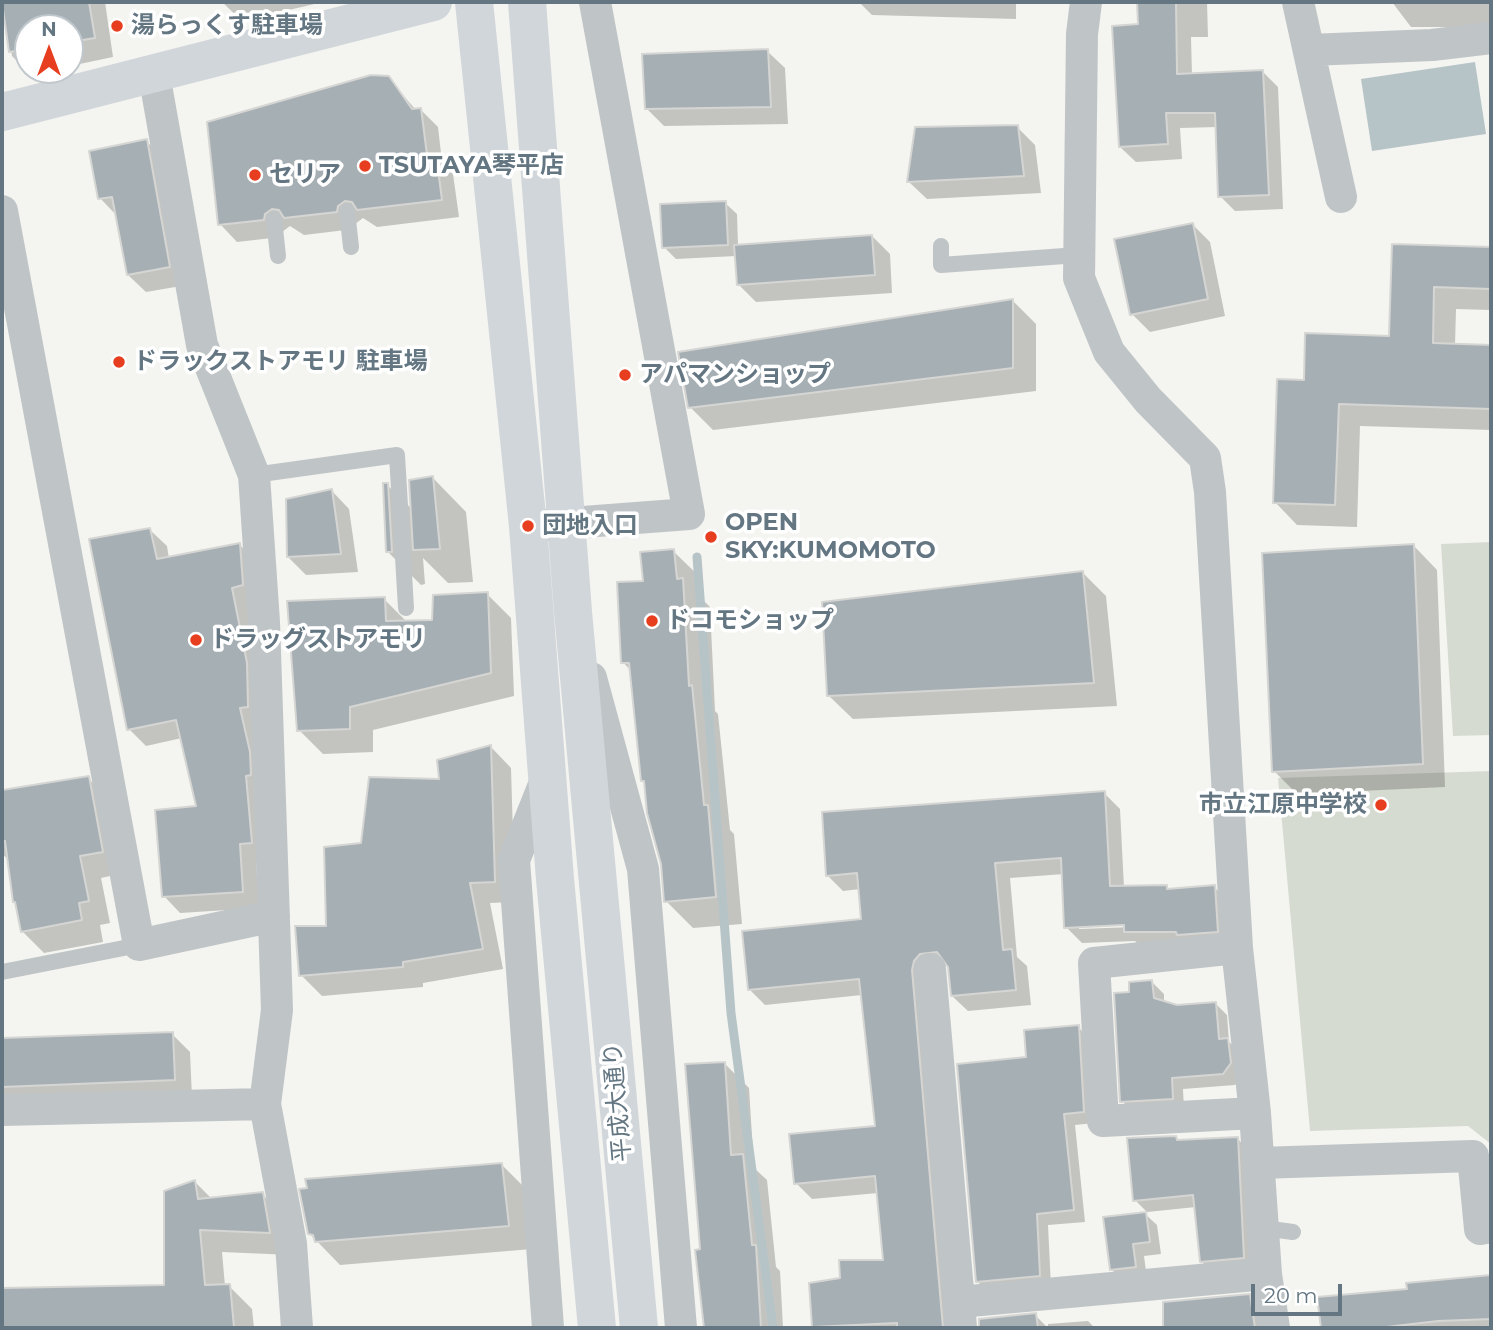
<!DOCTYPE html>
<html>
<head>
<meta charset="utf-8">
<style>
  body { margin:0 }
  #map { position:relative; width:1493px; height:1330px; overflow:hidden; background:#f4f4f0; font-family:Montserrat,sans-serif }
  canvas { display:block }
  .frame { position:absolute; inset:0; border:4px solid #637682; pointer-events:none }
  .north { position:absolute; left:14px; top:14px; width:70px; height:70px; box-sizing:border-box; background:#fff; border:2px solid #c1c8cd; border-radius:50%; rotate:0deg; font-size:19px; font-weight:700; line-height:28px; text-align:center; color:#637682 }
  .north::after { content:''; display:block; margin:auto; width:24px; height:32px; background:#e63e1e; clip-path:polygon(50% 0,100% 100%,50% 72%,0 100%) }
  .scale { position:absolute; left:1251px; top:1284px; width:91px; height:32px; box-sizing:border-box; border:4px solid #637682; border-top:0; padding-left:9px; font-size:21px; line-height:24px; white-space:nowrap; color:#637682; -webkit-text-stroke:5px #fff; paint-order:stroke }
</style>
</head>
<body>
<div id="map">
<canvas width="1493" height="1330"></canvas>
<div class="frame"></div>
<div class="north">N</div>
<div class="scale">20 m</div>
</div>
<script>
const c = document.querySelector('canvas').getContext('2d');
c.lineJoin = 'round';
function paint(path, color) { c.fillStyle = color; c.fill(path, 'evenodd'); }
const toPath = rows => new Path2D(rows.map(r => 'M' + r).join(''));
function trace(path, color, width, dash) { c.strokeStyle = color; c.lineWidth = width; c.lineCap = dash ? 'butt' : 'round'; c.setLineDash(dash || []); c.stroke(path); }
function label(font, color, halo, rows, align = 'center') {
  c.font = font + ' Montserrat,"Noto Sans JP",sans-serif'; c.lineWidth = 7; c.setLineDash([]); c.textBaseline = 'middle'; c.strokeStyle = halo; c.fillStyle = color; for (const [text, x, y, turn = 0] of rows) {
    c.save(); c.translate(x, y); c.rotate((+turn || 0) * Math.PI / 180); c.textAlign = isNaN(turn) ? turn : align; if (halo) c.strokeText(text, 0, 0); c.fillText(text, 0, 0); c.restore();
  }
}
const green = toPath([
  [1491,542,1491,735,1453,736,1441,544],
  [1491,771,1491,1144,1468,1126,1310,1131,1278,778]
]);
const water = toPath([
  [1475,62,1486,134,1372,151,1361,79]
]);
const shadow = toPath([
  [3,2,105,2,113,57,70,66,70,28,28,28,28,70,54,70,31,75,12,56],
  [222,2,323,2,242,21],
  [859,2,1016,2,1016,19,872,15],
  [1139,2,1207,2,1208,37,1191,37,1192,75,1263,72,1278,87,1283,209,1235,211,1220,196,1217,127,1180,128,1182,159,1136,162,1120,147,1139,26],
  [1392,2,1491,2,1491,27,1411,27],
  [767,51,785,68,788,124,664,126,646,108],
  [388,78,416,110,421,110,438,127,442,162,453,174,459,217,377,227,363,218,355,224,354,229,304,235,290,226,282,232,281,237,237,242,220,224],
  [1017,127,1035,145,1041,193,927,199,909,182],
  [146,141,164,158,187,285,146,292,128,275,117,216,100,198],
  [725,203,737,214,738,246,872,236,890,254,892,293,756,302,738,284,736,256,676,259,664,247],
  [1192,224,1210,242,1225,316,1150,332,1132,314],
  [1394,246,1491,249,1491,310,1456,309,1455,345,1491,346,1491,430,1360,426,1357,527,1297,525,1275,502,1306,381,1391,338],
  [1012,300,1036,324,1036,391,713,430,690,407],
  [433,478,466,512,473,582,448,583,423,558,425,584,421,585,387,551,387,485,412,509],
  [332,491,349,509,358,572,306,575,288,557],
  [150,530,167,546,169,559,240,545,256,562,267,859,256,860,259,908,180,913,164,896,198,808,182,738,146,746,129,729],
  [1414,546,1437,570,1445,787,1297,794,1274,771],
  [673,551,701,578,702,599,710,607,715,711,718,714,730,830,734,834,742,924,693,928,666,901,663,864,643,780,631,671,623,662,645,583],
  [1083,573,1106,596,1117,706,853,719,829,696],
  [487,594,511,618,514,696,373,730,373,752,323,754,299,730,384,599,408,623,434,622],
  [491,747,511,768,515,902,490,903,503,969,423,983,423,987,322,996,301,975,328,928,363,844,441,781],
  [88,778,110,800,124,873,101,878,110,923,100,925,103,942,44,953,22,931,9,860,2,854,2,792],
  [1104,793,1120,809,1124,888,1167,887,1170,890,1214,887,1230,903,1233,947,1141,947,1135,941,1082,943,1066,927,1064,874,1010,878,1017,957,1027,966,1031,1005,968,1011,952,996,948,966,944,966,956,1328,817,1328,814,1326,885,1262,878,1193,812,1199,796,1183,877,1127,862,995,765,1005,749,989,863,921,860,889,843,891,827,875],
  [1132,923,1133,927,1079,929,1079,926],
  [1152,982,1164,994,1164,1003,1177,1007,1215,1003,1227,1015,1229,1042,1240,1052,1242,1075,1235,1085,1183,1089,1184,1110,1134,1113,1122,1101,1131,994],
  [1078,1027,1090,1039,1095,1123,1075,1125,1085,1222,1048,1225,1051,1287,989,1293,977,1281,1028,1059],
  [172,1034,190,1052,192,1098,2,1105,2,1040],
  [724,1063,749,1088,754,1168,767,1180,776,1267,780,1271,783,1328,706,1328,696,1252,702,1251],
  [1176,1137,1180,1142,1238,1139,1249,1151,1255,1269,1213,1273,1201,1261,1196,1207,1147,1212,1135,1200],
  [502,1165,525,1188,532,1249,340,1265,310,1234],
  [195,1182,212,1199,262,1194,285,1217,292,1255,222,1252,225,1286,229,1286,252,1309,254,1328,2,1328,2,1290,166,1287],
  [1145,1214,1157,1225,1161,1254,1144,1256,1147,1279,1123,1281,1111,1269],
  [1491,1277,1491,1328,1322,1328,1319,1298,1409,1290,1408,1284],
  [1250,1296,1261,1307,1265,1328,1164,1328,1165,1303],
  [1035,1315,1048,1328,980,1328,980,1320],
  [1088,1321,1095,1328,1048,1328,1048,1324]
]);
const stream = toPath([
  [697,557,731,1013,773,1328]
]);
const building = toPath([
  [2,2,89,2,95,38,70,42,70,28,28,28,28,49,9,52,2,2],
  [1137,2,1176,2,1177,74,1263,70,1269,195,1218,197,1215,113,1166,113,1168,144,1119,147,1112,26,1138,24,1137,2],
  [768,49,771,107,645,109,642,54,768,49],
  [371,75,389,76,412,109,421,108,427,155,436,154,442,200,357,210,352,202,345,201,338,206,337,212,284,218,279,210,272,209,265,214,264,220,218,225,207,122,371,75],
  [1018,125,1024,176,907,182,915,127,1018,125],
  [147,139,170,267,127,275,112,197,98,199,89,151,147,139],
  [726,201,728,245,662,248,660,204,726,201],
  [1193,223,1208,299,1130,315,1114,239,1193,223],
  [872,235,875,275,737,285,734,245,872,235],
  [1392,244,1491,247,1491,289,1434,287,1433,343,1491,345,1491,409,1339,404,1335,505,1273,503,1277,379,1304,380,1305,333,1389,336,1392,244],
  [1013,299,1013,368,688,408,678,352,1013,299],
  [433,476,440,549,413,550,409,480,433,476],
  [383,483,388,483,392,552,386,552,383,483],
  [332,489,341,554,287,557,286,499,332,489],
  [150,528,157,559,240,543,243,585,232,588,247,663,248,707,240,708,250,752,251,775,246,776,252,843,240,844,243,892,162,897,155,810,196,806,176,720,127,730,89,539,150,528],
  [1414,544,1423,764,1272,772,1262,553,1414,544],
  [674,549,677,579,683,578,689,686,692,685,704,805,708,805,716,897,664,902,661,864,647,813,644,781,641,781,629,663,621,663,617,582,643,581,640,552,674,549],
  [1083,571,1094,683,827,696,822,602,1083,571],
  [488,592,491,673,350,707,350,729,297,731,287,601,385,597,386,621,432,620,433,595,488,592],
  [491,745,495,882,470,883,483,949,403,962,403,967,299,976,295,926,326,926,324,847,361,843,369,777,439,779,437,760,491,745],
  [89,776,103,852,80,856,89,901,79,903,82,920,21,932,15,902,13,902,5,841,2,841,2,790,89,776],
  [1105,791,1110,886,1167,885,1167,889,1215,885,1218,932,1177,935,1176,932,1124,932,1124,925,1064,928,1061,858,995,863,1003,950,1012,949,1016,990,951,996,948,967,937,952,920,954,914,961,912,970,943,1328,897,1328,897,1323,812,1327,809,1283,840,1278,839,1260,883,1260,875,1176,794,1184,789,1134,875,1126,859,979,748,990,742,931,861,919,857,873,826,876,822,812,1105,791],
  [1152,980,1154,998,1177,1005,1216,1002,1219,1039,1228,1038,1231,1063,1223,1074,1172,1078,1173,1099,1120,1102,1114,993,1129,992,1129,982,1152,980],
  [1079,1025,1084,1112,1064,1114,1074,1210,1037,1214,1040,1276,976,1282,957,1064,1026,1057,1024,1030,1079,1025],
  [173,1032,175,1080,2,1087,2,1038,173,1032],
  [725,1062,731,1155,743,1154,752,1245,756,1245,761,1328,704,1328,695,1250,700,1249,685,1064,725,1062],
  [1176,1136,1177,1140,1238,1137,1244,1258,1200,1262,1193,1195,1133,1201,1127,1138,1176,1136],
  [502,1163,509,1226,315,1242,313,1235,308,1234,299,1189,307,1188,305,1179,502,1163],
  [195,1180,198,1199,263,1192,270,1233,200,1230,205,1285,230,1284,234,1328,2,1328,2,1288,164,1285,164,1191,195,1180],
  [1146,1212,1150,1242,1133,1244,1136,1267,1110,1270,1103,1217,1146,1212],
  [1491,1275,1491,1319,1438,1321,1378,1328,1321,1328,1317,1297,1407,1289,1406,1283,1491,1275],
  [1250,1294,1255,1328,1163,1328,1163,1302,1250,1294],
  [1036,1313,1038,1328,979,1328,979,1319,1036,1313]
]);
const lane = toPath([
  [347,211,351,247],
  [274,219,278,256],
  [941,246,941,265,1078,255],
  [254,475,397,455,406,608],
  [2,972,139,945],
  [1263,1228,1293,1232]
]);
const street = toPath([
  [1086,2,1082,34,1079,278,1109,352,1148,400,1205,458,1210,492,1237,948,1255,1113,1266,1274,1274,1328],
  [1298,2,1341,197],
  [1310,50,1432,45,1491,38],
  [154,74,202,345,254,475,264,622,277,1010,265,1104,291,1244,297,1328],
  [2,211,139,945,274,916],
  [544,525,689,514,595,2],
  [591,678,643,869,681,1328],
  [546,780,514,860,548,1328],
  [1237,948,1094,963,1103,1121,1255,1113],
  [930,969,959,1302],
  [2,1110,265,1104],
  [1259,1163,1473,1156,1480,1229,1491,1227],
  [961,1328,959,1302,1266,1274]
]);
const secondary = toPath([
  [474,2,528,526,555,879,597,1328],
  [527,2,573,612,639,1328],
  [2,112,433,2]
]);
const markers = [
  [117,26,7,"#e63e1e"],
  [365,166,7,"#e63e1e"],
  [255,175,7,"#e63e1e"],
  [119,362,7,"#e63e1e"],
  [625,375,7,"#e63e1e"],
  [528,526,7,"#e63e1e"],
  [711,537,7,"#e63e1e"],
  [652,621,7,"#e63e1e"],
  [196,640,7,"#e63e1e"],
  [1381,805,7,"#e63e1e"]
];
const poiNames = [
  ["湯らっくす駐車場",131,26],
  ["TSUTAYA琴平店",379,166],
  ["セリア",269,175],
  ["ドラックストアモリ 駐車場",133,362],
  ["アパマンショップ",639,375],
  ["OPEN",725,523],
  ["SKY:KUMOMOTO",725,551],
  ["団地入口",542,526],
  ["ドコモショップ",666,621],
  ["ドラッグストアモリ",210,640],
  ["市立江原中学校",1367,805,"right"]
];
const streetNames = [
  ["平成大通り",618,1102,-95]
];
paint(green, '#d6dbd1');
paint(water, '#b6c4c7');
paint(shadow, '#0003');
trace(stream, '#b6c4c7', 9);
paint(building, '#a6afb4');
trace(building, '#d5d5d3', 2);
trace(lane, '#bfc4c6', 16);
trace(street, '#bfc4c6', 32);
trace(secondary, '#d1d6da', 38);
for (const [x, y, r, color] of markers) { const dot = new Path2D(); dot.arc(x, y, r, 0, 2 * Math.PI); c.fillStyle = color; c.fill(dot); trace(dot, '#fff', 2.5); }
label('bold 24px', '#637682', '#fff', poiNames, 'left');
label('24px', '#637682', '#fff', streetNames);
</script>
</body>
</html>
